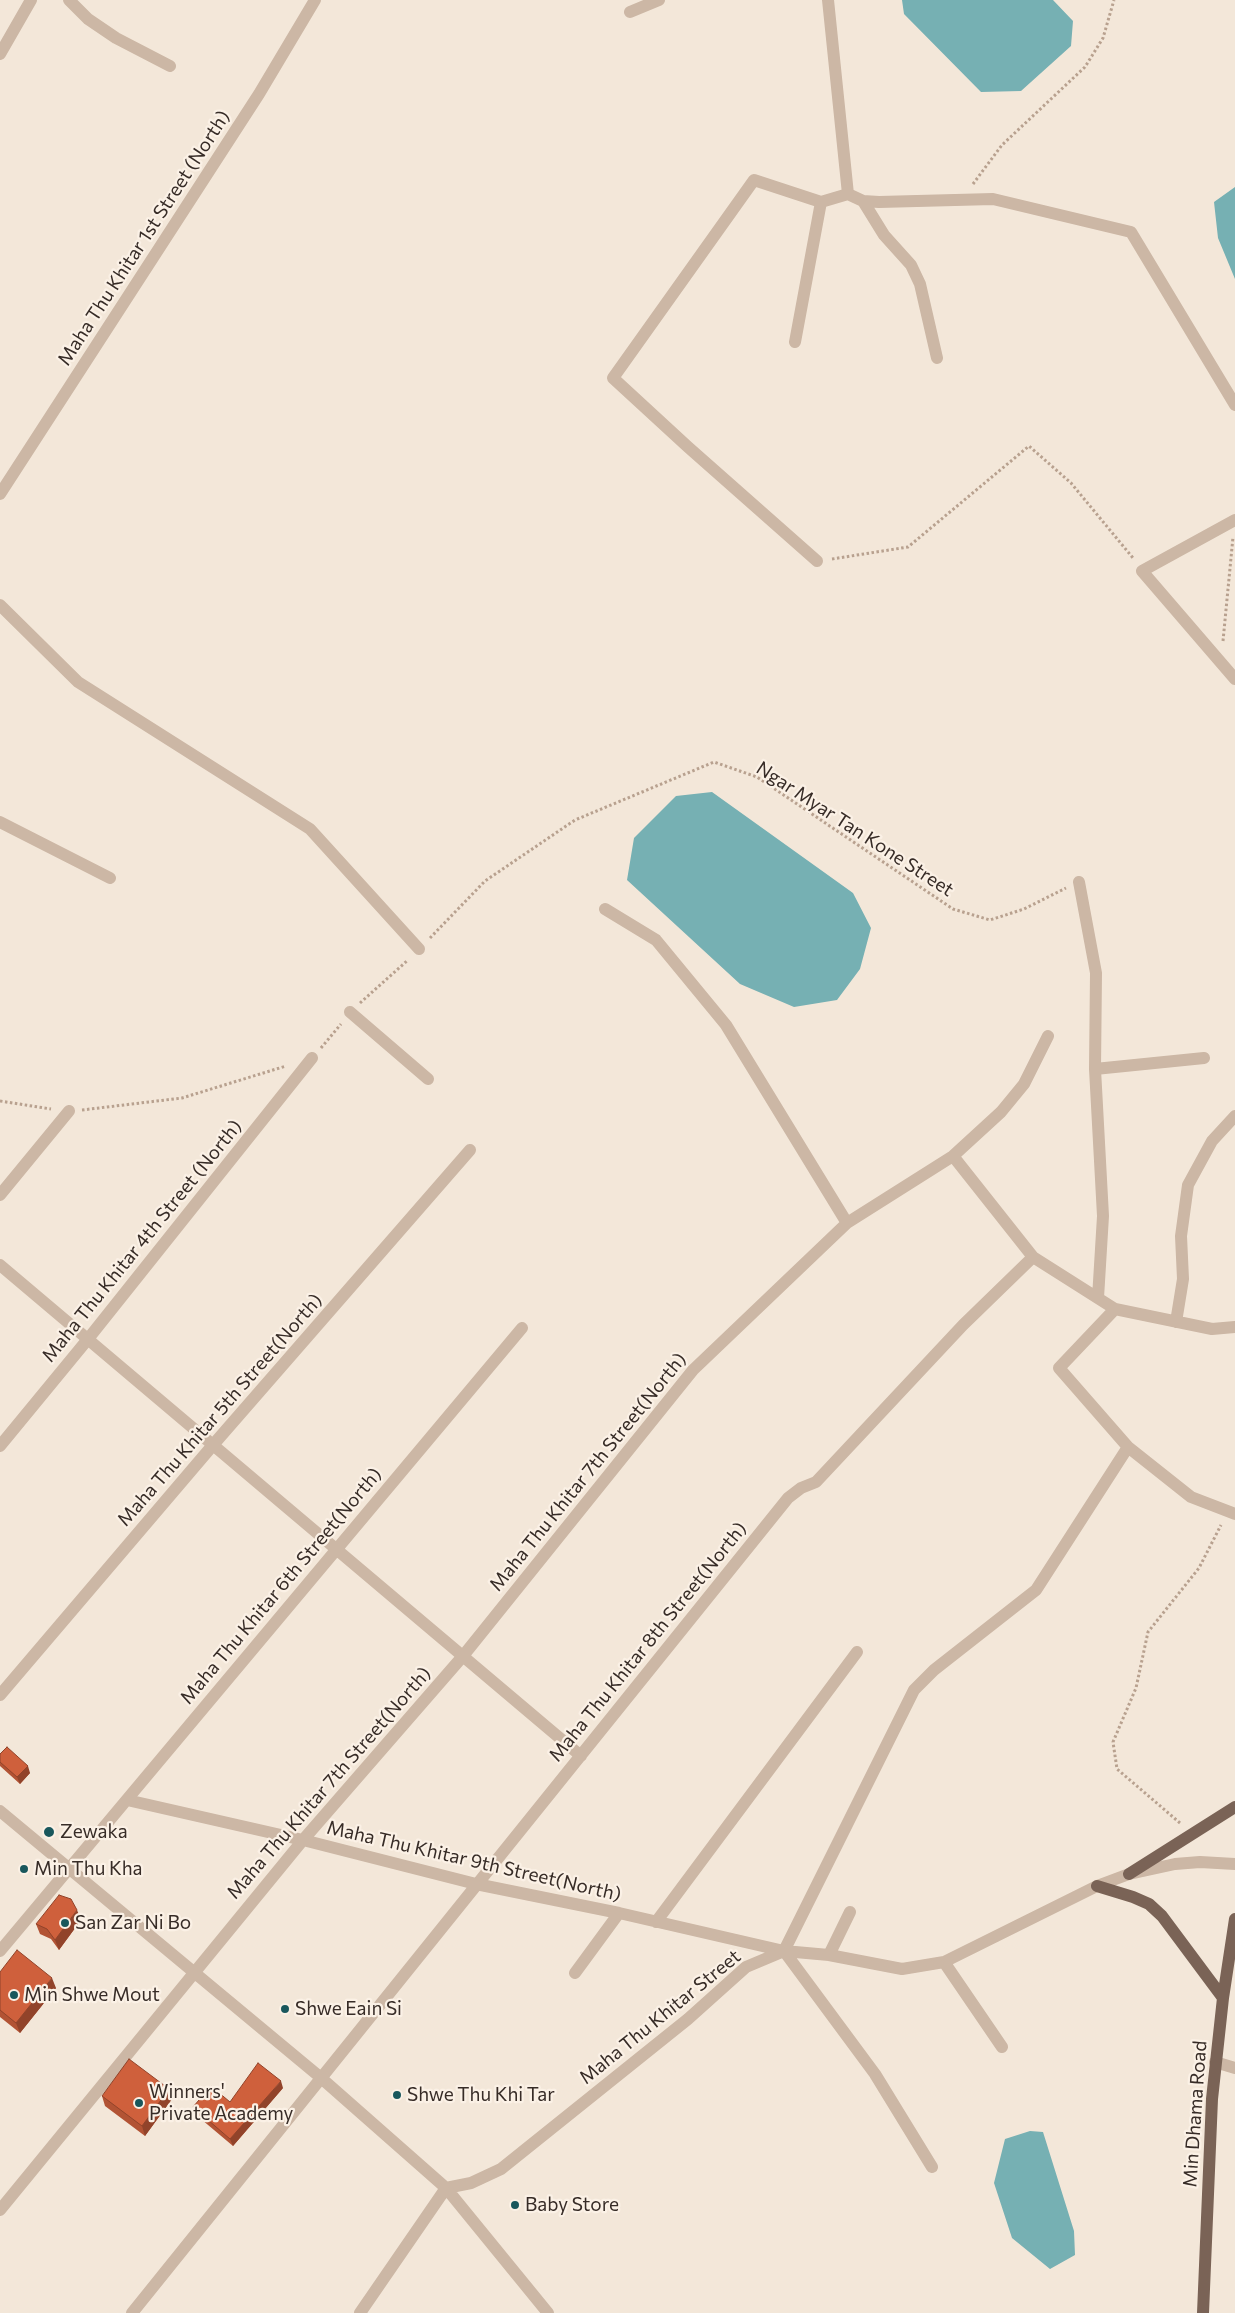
<!DOCTYPE html>
<html>
<head>
<meta charset="utf-8">
<style>
  body { margin:0 }
  canvas { display:block; background:#f3e7d9 }
</style>
</head>
<body>
<canvas width="1235" height="2313"></canvas>
<script>
const c = document.querySelector('canvas').getContext('2d');
c.lineJoin = 'round';
function paint(path, color) { c.fillStyle = color; c.fill(path, 'evenodd'); }
const toPath = rows => new Path2D(rows.map(r => 'M' + r).join(''));
function trace(path, color, width, dash) { c.strokeStyle = color; c.lineWidth = width; c.lineCap = dash ? 'butt' : 'round'; c.setLineDash(dash || []); c.stroke(path); }
function label(font, color, halo, rows, align = 'center') {
  c.font = font + ' Commissioner,sans-serif'; c.lineWidth = 4.5; c.setLineDash([]); c.textBaseline = 'middle'; c.strokeStyle = halo; c.fillStyle = color; for (const [text, x, y, turn = 0] of rows) {
    c.save(); c.translate(x, y); c.rotate((+turn || 0) * Math.PI / 180); c.textAlign = isNaN(turn) ? turn : align; if (halo) c.strokeText(text, 0, 0); c.fillText(text, 0, 0); c.restore();
  }
}
const water = toPath([
  [902,0,1053,0,1073,21,1071,46,1021,91,981,92,904,14],
  [1235,187,1235,279,1218,238,1214,202],
  [712,792,853,893,871,928,860,969,837,1000,794,1007,740,984,627,880,634,838,676,796],
  [1030,2131,1043,2132,1074,2231,1075,2255,1050,2269,1012,2238,994,2183,1005,2139]
]);
const path = toPath([
  [973,184,1002,145,1085,67,1103,38,1114,0],
  [832,559,908,547,1029,446,1071,483,1133,558],
  [1223,641,1233,537],
  [430,938,485,881,575,820,714,762,757,777,953,909,990,920,1024,909,1066,888],
  [360,1003,408,960],
  [321,1048,341,1024],
  [0,1101,51,1109],
  [82,1110,182,1098,286,1066],
  [1180,1823,1117,1769,1113,1742,1136,1688,1148,1632,1199,1568,1221,1525]
]);
const minor = toPath([
  [69,0,88,19,116,38,170,66],
  [828,0,848,194,863,201,879,202,993,199,1131,232,1235,405],
  [630,12,659,0],
  [0,54,31,0],
  [863,201,884,235,911,265,920,284,937,358],
  [795,342,821,202],
  [0,494,259,94,315,0],
  [1235,520,1142,571,1235,679],
  [817,561,688,447,613,378,754,180,821,202,848,194],
  [0,605,78,682,310,829,419,949],
  [0,822,110,878],
  [1079,882,1096,973,1095,1069,1103,1216,1098,1298],
  [605,909,656,940,726,1025,847,1223],
  [350,1012,428,1079],
  [1095,1069,1204,1058],
  [953,1156,1033,1257,1115,1309,1212,1329,1235,1327],
  [0,1195,69,1111],
  [0,1265,581,1756],
  [1176,1322,1183,1279,1181,1236,1188,1185,1212,1141,1235,1116],
  [0,1446,88,1339,312,1058],
  [1128,1447,1191,1497,1235,1514],
  [0,1695,213,1445,470,1150],
  [127,1800,303,1840,476,1884,619,1913,784,1951],
  [0,1811,320,2077,446,2188,471,2183,501,2169,688,2019,746,1967,784,1951,829,1955,902,1969,944,1962,1097,1886,1129,1874,1175,1864,1200,1862,1235,1864],
  [656,1922,857,1652],
  [0,1951,522,1328],
  [784,1951,914,1690,934,1670,1036,1590,1128,1447,1059,1368,1115,1309],
  [784,1951,875,2074,932,2167],
  [829,1955,850,1912],
  [944,1962,1002,2047],
  [575,1973,619,1913],
  [1215,2062,1235,2068],
  [0,2210,303,1840,463,1656,693,1370,847,1223,953,1156,1001,1112,1024,1084,1048,1036],
  [132,2313,788,1498,801,1488,816,1482,963,1325,1033,1257],
  [360,2313,446,2188,548,2313]
]);
const major = toPath([
  [1129,1874,1235,1807],
  [1097,1886,1133,1897,1149,1904,1162,1916,1223,1998],
  [1203,2313,1212,2099,1223,1998,1235,1919]
]);
const wall = toPath([
  [0,1754,30,1773,20,1784,0,1766],
  [81,1920,59,1950,51,1939,40,1934,36,1924],
  [0,1972,56,1988,20,2033,0,2017],
  [283,2088,233,2146,195,2114,193,2107,230,2102],
  [169,2089,172,2099,145,2136,105,2106,102,2096]
]);
const shadedWall = toPath([
  [28,1766,30,1773,20,1784,17,1777],
  [77,1910,81,1920,59,1950,55,1940],
  [52,1978,56,1988,20,2033,16,2023],
  [281,2081,283,2088,233,2146,230,2139],
  [169,2089,172,2099,145,2136,142,2126]
]);
const building = toPath([
  [7,1747,28,1766,17,1777,0,1762,0,1754,7,1747],
  [59,1895,71,1899,77,1910,55,1940,47,1929,36,1924,59,1895],
  [17,1950,52,1978,16,2023,0,2010,0,1972,17,1950],
  [129,2059,169,2089,142,2126,102,2096,129,2059],
  [258,2063,281,2081,230,2139,193,2107,211,2086,230,2102,258,2063]
]);
const markers = [
  [49,1832,6,"#19575c"],
  [24,1869,5,"#19575c"],
  [65,1923,5,"#19575c"],
  [14,1995,5,"#19575c"],
  [285,2009,5,"#19575c"],
  [397,2095,5,"#19575c"],
  [139,2103,5,"#19575c"],
  [515,2205,5,"#19575c"]
];
const streetNames = [
  ["Maha Thu Khitar 1st Street (North)",144,238,-57],
  ["Ngar Myar Tan Kone Street",855,829,33],
  ["Maha Thu Khitar 4th Street (North)",142,1241,-51],
  ["Maha Thu Khitar 5th Street(North)",220,1410,-49],
  ["Maha Thu Khitar 7th Street(North)",588,1472,-51],
  ["Maha Thu Khitar 6th Street(North)",281,1586,-50],
  ["Maha Thu Khitar 8th Street(North)",648,1642,-51],
  ["Maha Thu Khitar 7th Street(North)",329,1783,-49],
  ["Maha Thu Khitar 9th Street(North)",474,1861,13],
  ["Maha Thu Khitar Street",660,2017,-39],
  ["Min Dhama Road",1195,2114,-86]
];
const poiNames = [
  ["Zewaka",60,1832],
  ["Min Thu Kha",34,1869],
  ["San Zar Ni Bo",75,1923],
  ["Min Shwe Mout",24,1995],
  ["Shwe Eain Si",295,2009],
  ["Winners'",149,2092],
  ["Private Academy",149,2114],
  ["Shwe Thu Khi Tar",407,2095],
  ["Baby Store",525,2205]
];
paint(water, '#76b0b3');
trace(path, '#b8a18f', 3, [2.5, 2.5]);
trace(minor, '#ccb7a5', 12);
trace(major, '#7a6356', 12);
paint(wall, '#b25334');
paint(shadedWall, '#91432a');
paint(building, '#cf603c');
trace(building, '#91432a', 1);
for (const [x, y, r, color] of markers) { const dot = new Path2D(); dot.arc(x, y, r, 0, 2 * Math.PI); c.fillStyle = color; c.fill(dot); trace(dot, '#fbf1e6', 2); }
label('19px', '#372c27', '#fbf1e6', streetNames);
label('19px', '#372c27', '#fbf1e6', poiNames, 'left');
</script>
</body>
</html>
